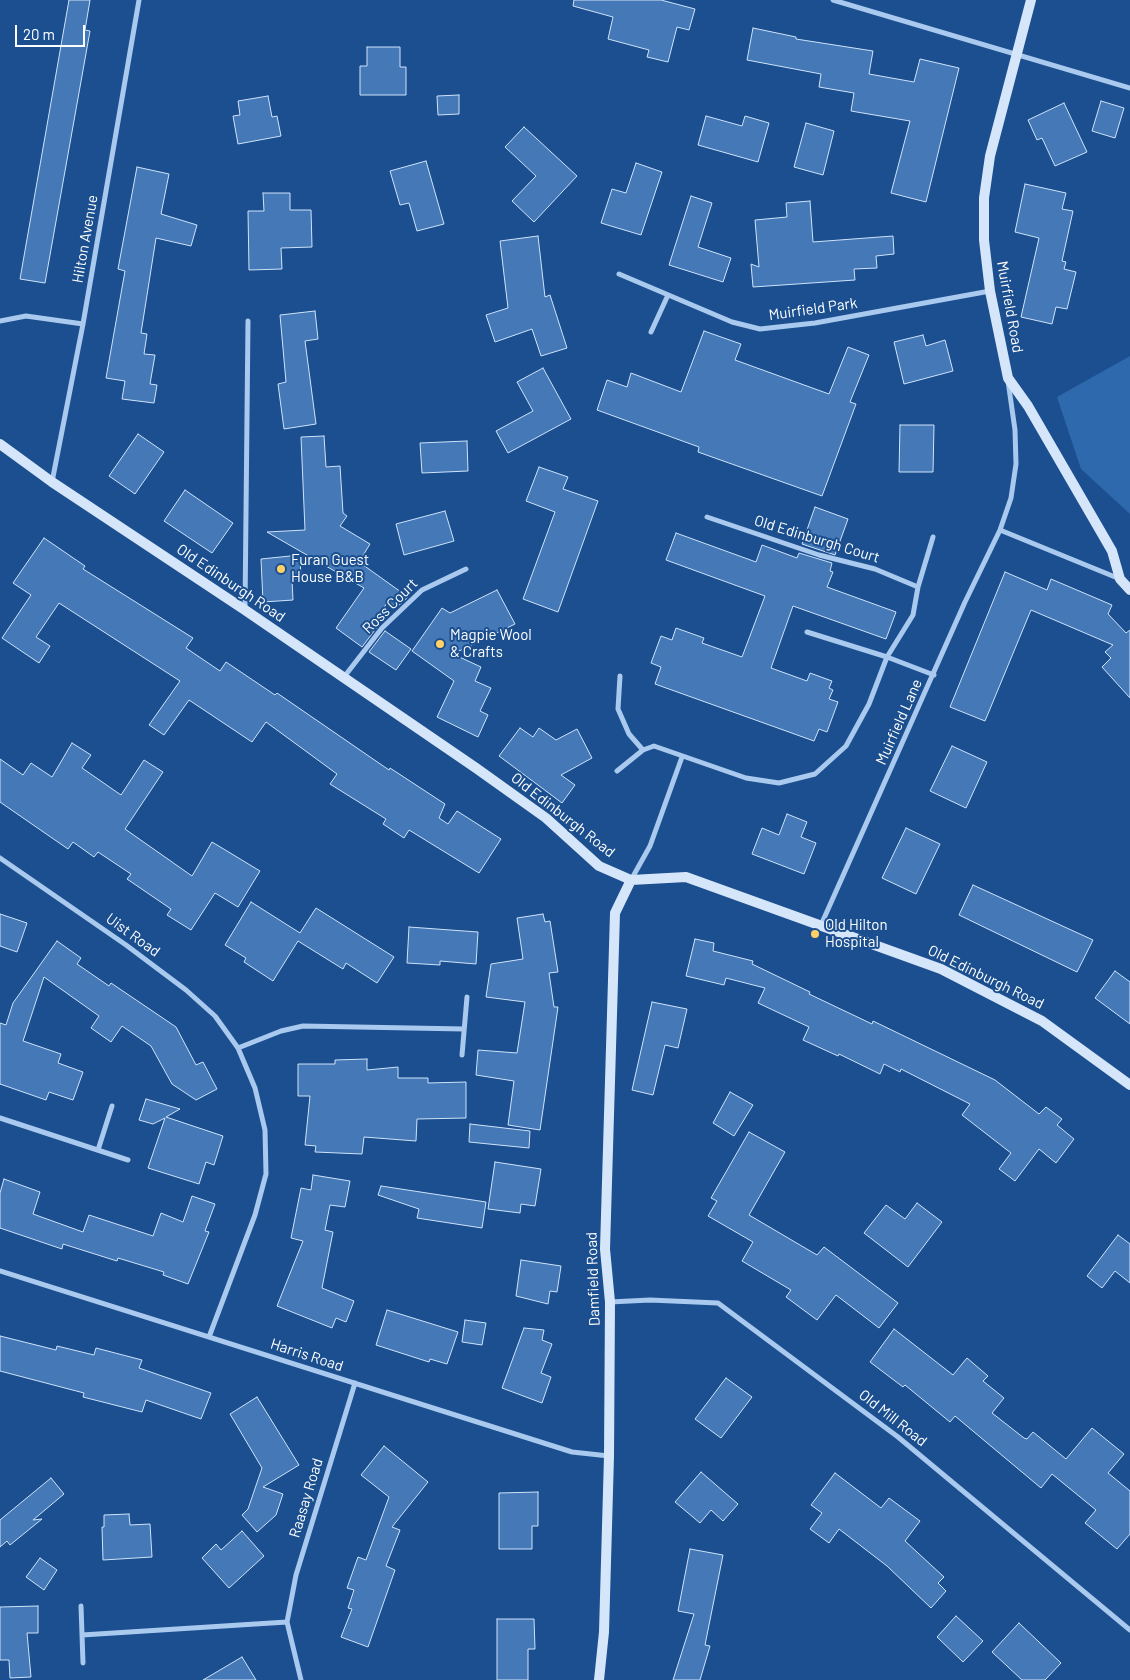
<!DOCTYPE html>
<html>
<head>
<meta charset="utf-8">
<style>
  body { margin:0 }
  #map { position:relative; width:1130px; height:1680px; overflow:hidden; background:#1b4f8f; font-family:Barlow,sans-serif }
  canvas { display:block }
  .scale { position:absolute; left:15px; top:25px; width:70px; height:22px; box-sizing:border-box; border:2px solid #fff; border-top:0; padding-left:6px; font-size:15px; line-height:18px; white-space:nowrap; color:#fff; -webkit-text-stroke:4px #1b4f8f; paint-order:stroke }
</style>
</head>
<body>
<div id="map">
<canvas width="1130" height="1680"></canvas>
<div class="scale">20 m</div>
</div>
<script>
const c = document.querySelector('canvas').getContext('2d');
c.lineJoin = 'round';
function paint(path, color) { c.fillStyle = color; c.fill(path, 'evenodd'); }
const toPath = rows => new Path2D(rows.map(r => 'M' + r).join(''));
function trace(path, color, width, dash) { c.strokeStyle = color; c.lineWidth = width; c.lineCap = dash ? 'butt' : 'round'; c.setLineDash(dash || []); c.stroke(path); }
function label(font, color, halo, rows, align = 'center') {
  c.font = font + ' Barlow,sans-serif'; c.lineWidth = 4; c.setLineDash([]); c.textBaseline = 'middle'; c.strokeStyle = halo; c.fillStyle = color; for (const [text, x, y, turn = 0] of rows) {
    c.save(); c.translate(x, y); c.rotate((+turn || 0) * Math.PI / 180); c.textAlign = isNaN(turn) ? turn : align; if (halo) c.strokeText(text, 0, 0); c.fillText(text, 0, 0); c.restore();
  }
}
const green = toPath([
  [1130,356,1130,514,1081,469,1057,397]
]);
const building = toPath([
  [69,0,90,0,85,30,90,31,45,283,20,279,69,0],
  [574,0,661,0,695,9,689,30,677,27,668,62,647,57,649,50,608,39,613,17,573,6,574,0],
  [753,28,796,37,796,39,873,51,869,74,914,82,920,59,959,68,926,202,891,193,910,121,851,111,854,93,819,87,821,74,747,60,753,28],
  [367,47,400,47,400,67,406,67,406,95,360,95,360,66,367,66,367,47],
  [459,95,459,114,438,115,437,96,459,95],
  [268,96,272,117,277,116,281,136,238,144,233,116,240,115,238,101,268,96],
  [1101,101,1124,108,1115,138,1092,131,1101,101],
  [1064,103,1087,152,1055,166,1042,138,1037,140,1028,120,1064,103],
  [706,116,742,126,745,116,769,123,758,162,698,145,706,116],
  [806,123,834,131,823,175,794,167,806,123],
  [524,127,577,176,534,222,512,201,536,176,505,147,524,127],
  [426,161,444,224,417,231,409,203,400,205,390,171,426,161],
  [636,163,662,172,641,235,601,223,612,189,626,193,636,163],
  [137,167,169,174,161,214,197,225,191,246,156,238,141,333,147,334,144,354,155,355,150,384,157,385,154,403,122,399,125,381,106,378,125,271,118,269,137,167],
  [1025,184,1066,193,1062,209,1073,211,1062,261,1066,262,1064,269,1076,272,1067,309,1056,307,1052,324,1021,317,1039,238,1015,232,1025,184],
  [263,193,290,193,290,210,311,210,312,247,281,248,282,269,249,270,248,211,264,211,263,193],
  [691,196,712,203,698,247,731,258,723,282,669,265,691,196],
  [810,201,813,242,893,236,894,254,876,256,877,268,854,269,855,280,753,287,751,264,759,267,755,220,787,217,786,203,810,201],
  [538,236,545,297,550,295,567,348,541,356,532,329,495,342,486,315,508,308,500,241,538,236],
  [315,311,318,339,305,341,316,424,284,429,278,384,286,382,280,315,315,311],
  [704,331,741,344,735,360,829,394,848,347,869,355,850,402,856,404,822,496,698,452,699,447,597,410,607,380,627,387,631,373,681,392,704,331],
  [923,335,926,346,945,340,953,371,904,384,894,342,923,335],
  [543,368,571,419,508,453,496,431,533,411,517,382,543,368],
  [900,425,934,425,933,472,899,472,900,425],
  [138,434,164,452,135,494,109,476,138,434],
  [324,436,326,467,340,466,343,513,347,516,340,526,370,544,359,562,408,597,397,607,388,602,373,622,378,626,362,647,336,628,364,588,267,532,305,530,301,437,324,436],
  [467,441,468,471,422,473,420,443,467,441],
  [539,467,568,477,563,489,598,501,558,612,523,599,555,512,526,501,539,467],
  [185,490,233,523,212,553,164,521,185,490],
  [815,507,848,519,835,555,802,544,815,507],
  [445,511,454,541,404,555,396,524,445,511],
  [676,533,756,562,762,545,797,558,799,553,832,563,830,571,833,572,827,587,896,612,886,639,793,606,771,668,807,681,810,673,832,681,829,688,833,690,829,699,838,702,827,732,819,729,814,741,655,684,661,667,651,663,661,636,672,640,676,628,704,638,702,643,742,657,765,596,666,560,676,533],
  [44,538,85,566,83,569,193,638,186,648,220,671,226,662,275,695,277,693,389,770,390,768,445,804,439,818,448,824,457,811,501,839,479,873,409,830,404,838,383,824,386,819,330,784,337,774,266,722,252,742,189,700,164,735,149,725,180,681,59,603,36,637,50,646,39,663,2,638,31,595,13,583,44,538],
  [300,555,301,579,292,579,293,600,263,602,261,559,300,555],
  [1005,572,1047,590,1051,579,1112,605,1108,614,1126,633,1130,630,1130,698,1102,667,1111,658,1105,652,1113,645,1031,610,985,721,950,707,1005,572],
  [497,590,515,624,453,654,481,667,475,681,491,688,480,711,488,715,478,737,437,717,454,681,412,651,442,608,450,613,497,590],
  [385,631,411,649,396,670,369,652,385,631],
  [520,728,533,737,539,728,556,740,577,729,592,758,561,775,575,785,562,803,499,756,520,728],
  [72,743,91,755,82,768,121,795,144,760,163,772,125,829,192,876,212,842,260,871,238,907,215,893,191,930,167,915,171,909,127,879,131,874,98,852,94,857,73,842,68,849,0,802,0,759,23,775,31,763,52,777,72,743],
  [952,746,987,762,966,808,930,791,952,746],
  [787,814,807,822,801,837,816,843,804,874,752,854,762,828,779,835,787,814],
  [906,828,940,844,916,894,882,878,906,828],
  [973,885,1093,940,1077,972,959,915,973,885],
  [251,902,300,933,316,908,394,957,377,983,346,963,343,969,298,941,273,981,244,962,246,958,225,945,251,902],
  [0,914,27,923,17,952,0,946,0,914],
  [543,914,545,922,550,921,558,972,549,973,554,1007,558,1007,540,1130,508,1125,514,1081,476,1075,478,1050,517,1053,525,1002,486,997,491,964,523,959,517,918,543,914],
  [409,927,478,932,476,964,440,961,440,965,407,963,409,927],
  [695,939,714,943,713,951,753,961,752,964,810,992,809,994,872,1024,873,1021,995,1080,1039,1114,1046,1107,1062,1119,1057,1125,1074,1139,1056,1163,1039,1149,1015,1181,999,1169,1011,1153,962,1115,970,1104,901,1069,900,1072,884,1064,880,1074,839,1054,838,1056,803,1040,809,1027,758,1003,765,988,726,978,724,985,686,976,695,939],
  [57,941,81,958,77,964,109,986,111,983,176,1027,196,1065,203,1062,217,1089,196,1100,172,1084,151,1046,122,1026,111,1042,91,1028,99,1016,44,977,23,1041,61,1054,58,1063,83,1072,73,1100,49,1092,46,1100,0,1084,0,1023,6,1025,13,1003,57,941],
  [1115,971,1130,982,1130,1024,1095,998,1115,971],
  [652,1002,687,1009,678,1048,665,1045,653,1095,632,1090,652,1002],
  [367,1059,367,1070,398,1067,398,1078,428,1078,428,1083,466,1082,466,1118,417,1119,416,1141,364,1137,362,1154,315,1152,316,1146,305,1145,310,1096,298,1096,298,1064,335,1064,335,1060,367,1059],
  [730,1092,753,1105,734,1136,713,1123,730,1092],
  [146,1099,180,1109,166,1117,223,1136,214,1165,206,1162,199,1184,148,1168,165,1118,153,1124,139,1120,146,1099],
  [470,1124,530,1131,529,1148,469,1142,470,1124],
  [749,1132,785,1152,749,1215,817,1255,824,1247,898,1303,879,1328,836,1295,817,1320,786,1297,791,1290,742,1261,753,1242,708,1216,717,1201,711,1198,749,1132],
  [495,1162,541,1169,535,1206,521,1204,520,1213,488,1209,495,1162],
  [313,1175,350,1181,345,1207,330,1205,325,1230,333,1232,322,1288,354,1301,346,1322,336,1318,332,1328,277,1306,303,1241,291,1238,301,1188,311,1190,313,1175],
  [4,1179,40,1192,33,1214,83,1232,89,1215,153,1236,161,1213,183,1222,192,1196,215,1204,205,1231,209,1232,188,1284,163,1275,164,1272,118,1258,117,1261,63,1244,62,1249,0,1228,0,1193,4,1179],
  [381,1186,486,1202,482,1228,417,1218,419,1209,378,1195,381,1186],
  [917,1203,942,1222,908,1267,864,1233,886,1205,905,1219,917,1203],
  [1118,1235,1130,1244,1130,1283,1115,1271,1102,1288,1087,1276,1118,1235],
  [521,1260,561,1266,557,1292,550,1291,548,1304,516,1296,521,1260],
  [387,1310,458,1332,447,1364,430,1359,429,1362,376,1345,387,1310],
  [465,1320,486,1323,482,1345,462,1342,465,1320],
  [524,1328,544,1330,542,1340,552,1344,541,1373,551,1377,542,1403,502,1388,524,1328],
  [894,1329,953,1375,967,1358,988,1376,983,1381,1004,1398,992,1413,1024,1438,1027,1439,1033,1432,1066,1459,1092,1428,1124,1454,1108,1473,1130,1491,1130,1534,1117,1549,1085,1523,1096,1510,1052,1474,1041,1488,955,1416,950,1422,905,1385,903,1387,870,1362,894,1329],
  [0,1336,56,1350,57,1346,94,1355,96,1348,142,1360,139,1368,211,1393,201,1419,146,1400,142,1412,83,1397,84,1393,0,1371,0,1336],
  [726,1378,752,1397,721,1438,695,1419,726,1378],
  [257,1397,299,1465,263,1487,283,1494,276,1515,257,1532,242,1515,248,1509,262,1468,230,1414,257,1397],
  [384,1446,428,1482,392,1527,400,1530,386,1566,395,1570,368,1647,341,1637,352,1609,348,1608,354,1590,347,1588,358,1557,366,1560,389,1497,361,1475,384,1446],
  [701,1472,738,1504,723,1521,711,1510,700,1523,675,1502,701,1472],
  [835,1473,881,1508,889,1498,920,1521,905,1541,944,1577,938,1583,946,1591,931,1608,887,1566,839,1529,829,1543,810,1529,822,1513,811,1505,835,1473],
  [51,1478,64,1494,33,1520,42,1519,10,1545,7,1541,0,1547,0,1520,51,1478],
  [538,1492,538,1526,532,1526,532,1549,499,1549,499,1493,538,1492],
  [129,1514,130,1525,150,1524,152,1557,103,1560,102,1527,104,1527,104,1515,129,1514],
  [242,1531,264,1556,229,1588,202,1558,216,1544,221,1550,242,1531],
  [690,1549,723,1555,705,1645,710,1646,700,1680,673,1680,694,1614,678,1611,690,1549],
  [40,1558,57,1570,44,1590,26,1577,40,1558],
  [38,1606,38,1633,27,1633,31,1677,10,1678,9,1660,0,1660,0,1607,38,1606],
  [956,1616,983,1641,963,1662,937,1637,956,1616],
  [497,1619,534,1619,535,1649,528,1649,528,1680,497,1680,497,1619],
  [1019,1623,1061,1663,1045,1680,1022,1680,992,1652,1019,1623],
  [242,1657,256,1680,203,1680,242,1657]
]);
const street = toPath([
  [833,0,1130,88],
  [619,274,732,322,760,329,815,323,990,291],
  [0,321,26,316,83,324],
  [651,332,668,295],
  [52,482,83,324,139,0],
  [707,517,819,555,875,569,918,587],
  [1000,530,1120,579],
  [245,609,248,321],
  [807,632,887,657,913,615,918,587,933,537],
  [620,676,618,709,629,734,643,750],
  [344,677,382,628,422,590,466,569],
  [617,771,643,750,654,746,746,778,779,783,815,774,846,746,869,704,887,657,934,675],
  [0,858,126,945,186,990,215,1016,238,1048,255,1088,265,1130,266,1174,255,1215,209,1337],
  [631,880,650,846,682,757],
  [821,925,965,602,1000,530,1011,498,1016,464,1015,430,1008,381],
  [238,1048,281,1031,303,1026,464,1029],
  [462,1055,467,997],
  [0,1118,128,1160],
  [98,1150,112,1106],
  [0,1271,572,1452,609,1456],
  [610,1302,650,1300,718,1303,898,1437,1130,1630],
  [81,1606,83,1663],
  [82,1635,287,1622],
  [301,1680,287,1622,296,1575,355,1383]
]);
const secondary = toPath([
  [1031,0,990,156,984,198,984,240,990,291,1008,378,1028,406,1112,551,1120,579,1130,590],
  [0,444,52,482,245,610,476,768,546,818,599,866,631,880,686,877,941,969,1042,1021,1130,1085],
  [599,1680,604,1632,609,1456,610,1302,605,1249,615,913,631,880]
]);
const markers = [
  [281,569,5,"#ffd166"],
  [440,644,5,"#ffd166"],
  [815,934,5,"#ffd166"]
];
const streetNames = [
  ["Hilton Avenue",85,239,-80],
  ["Muirfield Road",1010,307,80],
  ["Muirfield Park",813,309,-8],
  ["Old Edinburgh Court",817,539,17],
  ["Old Edinburgh Road",231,583,34],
  ["Ross Court",390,606,-45],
  ["Muirfield Lane",899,722,-66],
  ["Old Edinburgh Road",563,815,38],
  ["Uist Road",133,935,36],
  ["Old Edinburgh Road",986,977,26],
  ["Damfield Road",593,1279,-92],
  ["Harris Road",307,1355,18],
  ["Old Mill Road",893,1418,38],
  ["Raasay Road",306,1498,-73]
];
const poiNames = [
  ["Furan Guest",291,560],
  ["House B&B",291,577],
  ["Magpie Wool",450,635],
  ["& Crafts",450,652],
  ["Old Hilton",825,925],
  ["Hospital",825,942]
];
paint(green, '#2e69ad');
paint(building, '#4478b7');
trace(building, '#cfe3fa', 1);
trace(street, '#a9c9ee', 5);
trace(secondary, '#d6e6fa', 10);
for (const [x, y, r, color] of markers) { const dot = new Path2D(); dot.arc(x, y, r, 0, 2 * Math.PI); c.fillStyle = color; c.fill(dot); trace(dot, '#1b4f8f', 2); }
label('15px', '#fff', '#1b4f8f', streetNames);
label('15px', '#fff', '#1b4f8f', poiNames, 'left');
</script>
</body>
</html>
